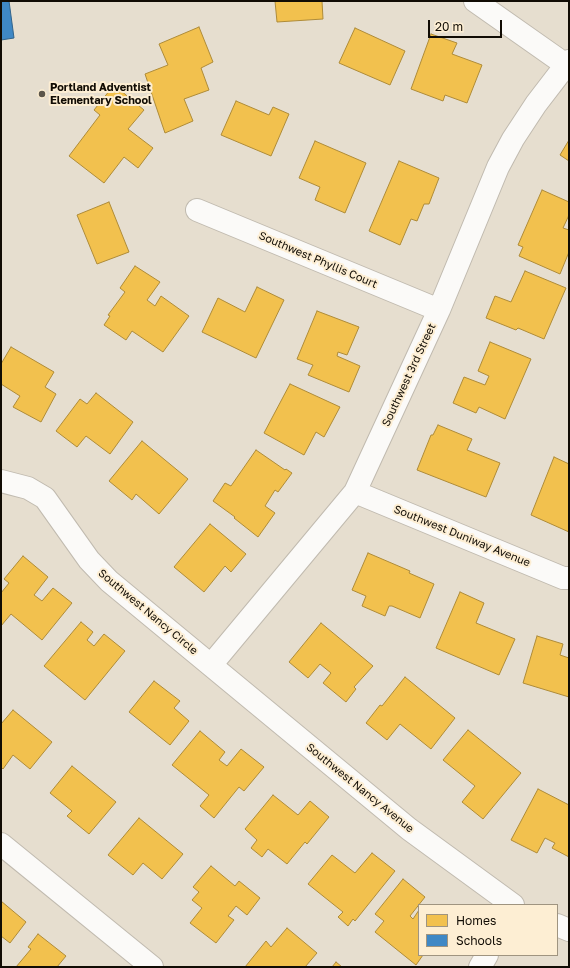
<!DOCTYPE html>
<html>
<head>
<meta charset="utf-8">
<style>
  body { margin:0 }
  #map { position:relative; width:570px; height:968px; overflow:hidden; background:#e6decf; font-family:"Golos Text",sans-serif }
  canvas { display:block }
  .frame { position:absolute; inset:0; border:2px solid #110c04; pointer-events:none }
  .legend { position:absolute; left:418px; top:904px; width:140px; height:52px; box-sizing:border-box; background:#fdeed3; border:1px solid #9f9480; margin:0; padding:5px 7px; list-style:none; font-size:12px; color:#110c04 }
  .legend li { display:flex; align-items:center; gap:8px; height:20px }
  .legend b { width:20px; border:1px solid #9f9480 }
  .scale { position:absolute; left:428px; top:20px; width:74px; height:18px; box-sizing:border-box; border:2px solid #110c04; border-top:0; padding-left:5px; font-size:12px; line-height:14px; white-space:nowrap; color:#110c04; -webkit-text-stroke:3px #fdeed3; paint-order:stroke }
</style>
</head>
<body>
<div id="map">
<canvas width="570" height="968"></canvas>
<div class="frame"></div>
<ul class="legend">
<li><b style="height:11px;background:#f2c14e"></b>Homes</li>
<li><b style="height:11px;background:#3f88c5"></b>Schools</li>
</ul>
<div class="scale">20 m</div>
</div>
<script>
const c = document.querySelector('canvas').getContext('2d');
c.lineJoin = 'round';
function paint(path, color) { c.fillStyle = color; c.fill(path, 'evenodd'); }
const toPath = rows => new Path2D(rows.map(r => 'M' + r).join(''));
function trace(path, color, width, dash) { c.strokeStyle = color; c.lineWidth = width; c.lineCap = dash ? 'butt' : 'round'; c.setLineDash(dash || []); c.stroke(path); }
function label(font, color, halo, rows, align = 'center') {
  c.font = font + ' "Golos Text",sans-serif'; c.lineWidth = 4; c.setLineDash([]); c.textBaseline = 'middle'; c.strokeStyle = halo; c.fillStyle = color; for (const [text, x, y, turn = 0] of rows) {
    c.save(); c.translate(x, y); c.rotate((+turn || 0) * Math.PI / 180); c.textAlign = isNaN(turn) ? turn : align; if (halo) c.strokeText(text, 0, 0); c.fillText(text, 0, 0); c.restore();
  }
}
const homes = toPath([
  [275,1,322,1,323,19,277,22,275,1],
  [199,27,213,62,201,68,209,90,184,99,193,121,165,133,145,74,168,65,159,44,199,27],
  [355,28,405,51,390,85,339,63,355,28],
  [431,34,457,43,452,54,482,65,467,103,445,95,443,101,411,89,431,34],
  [114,85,144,110,128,129,153,148,138,168,124,157,104,183,69,156,100,115,94,110,114,85],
  [236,101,269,115,273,107,289,114,271,156,221,135,236,101],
  [569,140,569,161,560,155,569,140],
  [315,141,366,163,345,213,315,200,320,187,299,178,315,141],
  [399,161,439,178,429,204,424,204,417,221,411,219,400,245,369,231,399,161],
  [542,190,569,202,569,215,563,228,569,230,569,252,560,274,519,256,523,247,518,245,542,190],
  [109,202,129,252,97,264,77,215,109,202],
  [135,266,160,282,147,300,155,306,161,296,189,316,163,352,132,331,126,340,104,325,110,316,108,315,125,292,120,288,135,266],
  [525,271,566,288,544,339,518,328,516,330,486,318,495,296,511,302,525,271],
  [257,287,284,300,256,358,202,332,218,298,245,312,257,287],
  [317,311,359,327,347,355,338,352,337,356,360,366,349,392,308,375,313,365,297,359,317,311],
  [490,342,531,359,505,419,479,407,476,413,453,403,464,377,485,385,489,376,478,371,490,342],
  [11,347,54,372,45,387,56,394,41,422,13,407,20,396,1,384,1,364,11,347],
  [290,384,340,407,324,437,316,432,304,455,264,433,290,384],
  [96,393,133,422,110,454,86,436,77,447,56,431,80,399,87,404,96,393],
  [438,425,472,439,467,450,500,463,486,497,417,470,431,435,433,435,438,425],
  [142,441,188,479,159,514,136,494,132,500,109,481,142,441],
  [256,450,285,470,286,469,292,473,278,492,275,490,265,506,275,513,258,537,234,518,235,517,213,501,225,483,231,486,256,450],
  [554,457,569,464,569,532,531,515,554,457],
  [210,524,246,554,231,572,225,566,204,592,174,567,210,524],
  [368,553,410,571,409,573,434,584,420,618,392,606,389,606,385,616,362,606,366,596,352,590,368,553],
  [23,556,48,577,34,595,42,601,53,588,72,603,42,640,11,614,1,626,1,593,9,583,4,579,23,556],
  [460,592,484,603,476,623,515,639,499,675,436,648,460,592],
  [81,622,93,632,87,640,94,646,104,634,125,651,85,700,44,666,81,622],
  [321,623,373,666,354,687,356,689,346,702,323,683,331,673,320,664,308,678,289,662,321,623],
  [537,636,563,644,560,655,569,658,569,697,523,683,537,636],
  [405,677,455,718,431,749,400,724,387,740,366,723,380,705,382,706,405,677],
  [154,681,180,701,174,708,189,721,170,745,129,712,154,681],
  [13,710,52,742,30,769,13,755,3,769,1,767,1,724,13,710],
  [468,730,521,773,483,819,462,802,475,786,443,760,468,730],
  [200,731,225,752,219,760,227,766,241,749,264,767,244,791,239,787,214,818,200,806,209,795,172,765,200,731],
  [72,766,116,802,89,834,67,816,72,811,50,793,72,766],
  [538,789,569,805,569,857,552,848,555,843,545,838,537,853,511,840,538,789],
  [273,795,298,815,310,801,329,817,307,844,305,842,287,864,268,849,262,857,251,848,257,840,245,829,273,795],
  [139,818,183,854,162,879,143,863,133,875,108,855,139,818],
  [372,853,395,871,355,921,353,919,348,926,338,917,343,912,308,884,332,855,355,873,372,853],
  [211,866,235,886,239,881,260,898,247,915,236,906,228,916,234,920,216,943,190,923,202,908,192,900,199,892,193,887,211,866],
  [403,879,425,897,410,916,413,919,419,910,419,955,423,955,416,965,375,932,384,921,375,914,403,879],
  [1,901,26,922,10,943,1,936,1,901],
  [287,928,317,953,305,967,245,967,266,941,271,947,287,928],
  [38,934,66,956,57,967,16,967,31,949,28,947,38,934],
  [336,962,342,967,332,967,336,962]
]);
const schools = toPath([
  [1,1,9,1,14,38,1,40,1,1]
]);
const minor = toPath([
  [475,1,566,65],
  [197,210,439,310],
  [1,481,28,488,45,498,89,560,109,581,409,829,513,905],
  [355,492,563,578,569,578],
  [211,665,355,492,439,310,498,167,513,139,536,104,569,61],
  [1,844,152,967],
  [557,925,569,930],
  [480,967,487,955]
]);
const markers = [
  [42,94,4,"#5c564b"]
];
const poiNames = [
  ["Portland Adventist",50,88],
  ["Elementary School",50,101]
];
const streetNames = [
  ["Southwest Phyllis Court",318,260,23],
  ["Southwest 3rd Street",409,375,-65],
  ["Southwest Duniway Avenue",462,536,22],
  ["Southwest Nancy Circle",148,612,40],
  ["Southwest Nancy Avenue",360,788,39]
];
paint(homes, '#f2c14e');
trace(homes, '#ae8b38', 1);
paint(schools, '#3f88c5');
trace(schools, '#31638b', 1);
trace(minor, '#c0baaf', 24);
trace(minor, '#fbfaf8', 22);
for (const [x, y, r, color] of markers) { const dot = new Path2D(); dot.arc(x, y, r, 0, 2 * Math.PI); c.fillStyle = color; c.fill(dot); trace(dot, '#fdeed3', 1.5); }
label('bold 11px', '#110c04', '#fdeed3', poiNames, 'left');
label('11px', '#110c04', '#fdeed3', streetNames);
</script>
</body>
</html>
